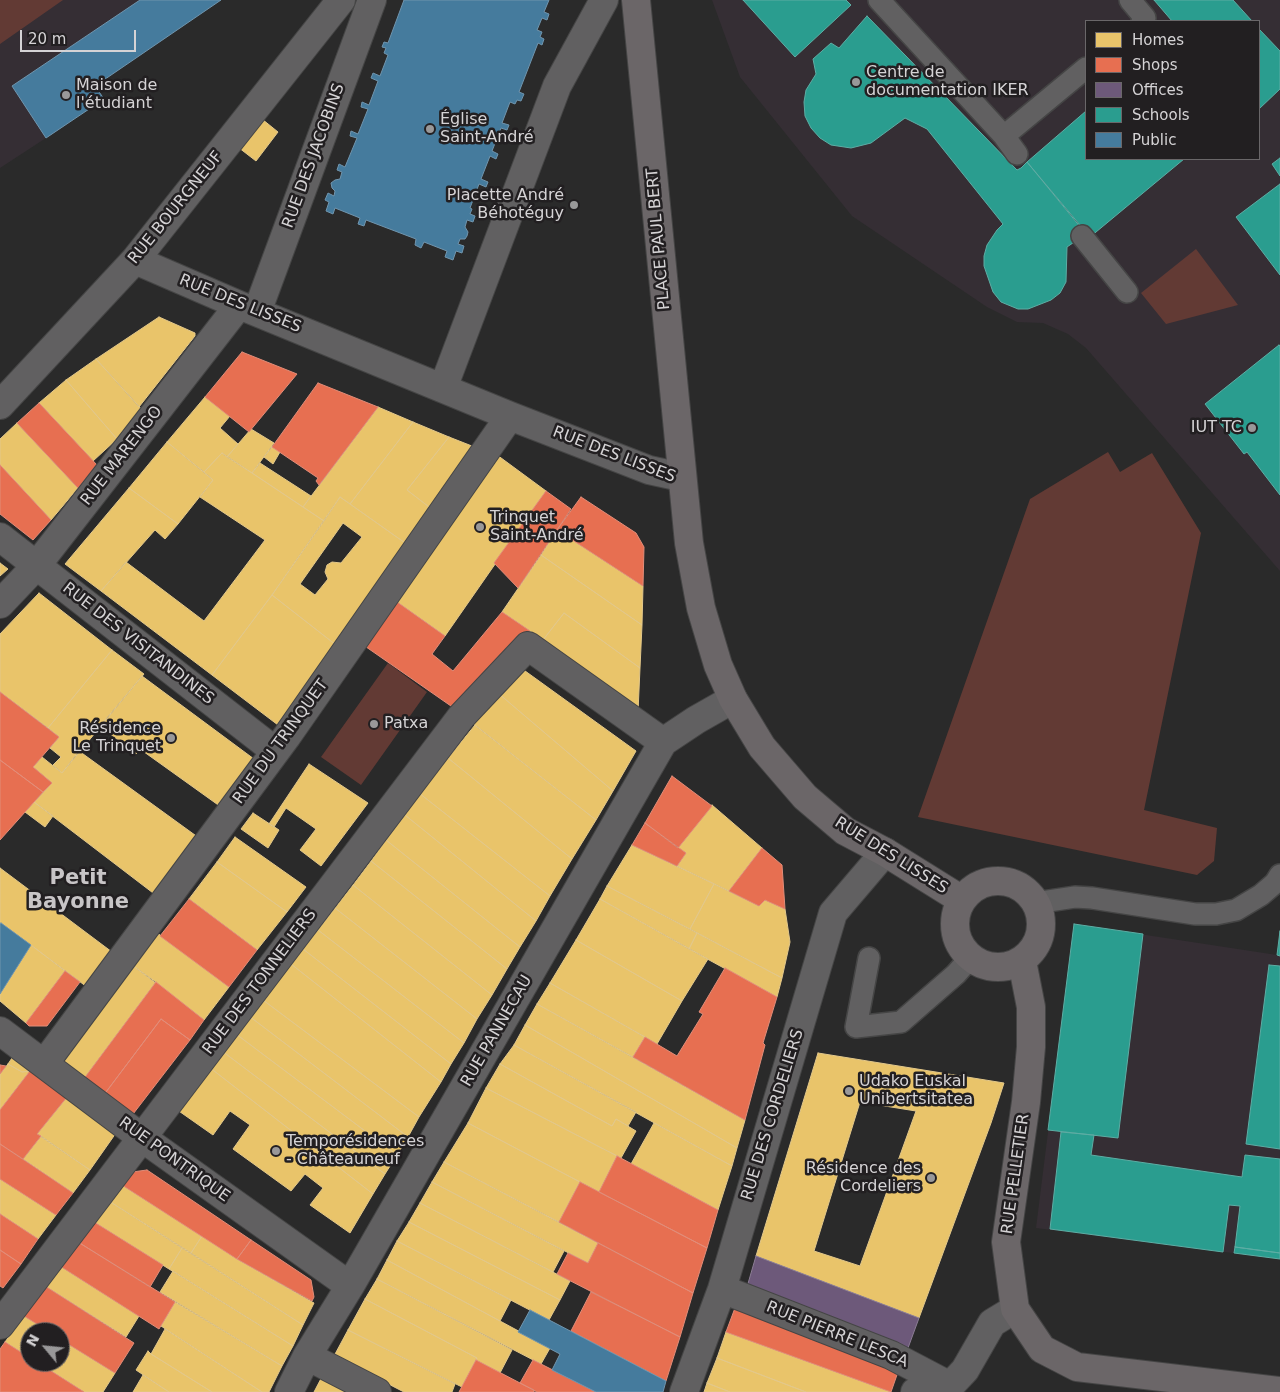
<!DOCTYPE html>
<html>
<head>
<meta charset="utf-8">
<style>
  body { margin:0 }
  #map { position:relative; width:1280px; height:1392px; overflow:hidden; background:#2a2a2a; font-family:"DejaVu Sans",sans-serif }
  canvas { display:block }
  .legend { position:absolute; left:1085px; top:20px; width:175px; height:140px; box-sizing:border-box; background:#221f21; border:1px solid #6a6769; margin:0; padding:6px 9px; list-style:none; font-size:15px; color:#d5d3d5 }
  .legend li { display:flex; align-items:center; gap:10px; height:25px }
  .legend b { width:25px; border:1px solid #6a6769 }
  .north { position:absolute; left:20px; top:1322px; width:50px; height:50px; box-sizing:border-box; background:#221f21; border:1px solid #6a6769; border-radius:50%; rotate:298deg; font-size:14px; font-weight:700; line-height:20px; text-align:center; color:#d5d3d5 }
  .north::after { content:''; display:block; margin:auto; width:18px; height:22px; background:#999899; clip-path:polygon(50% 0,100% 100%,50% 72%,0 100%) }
  .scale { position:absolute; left:20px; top:30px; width:116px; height:22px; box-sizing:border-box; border:2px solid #d5d3d5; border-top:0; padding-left:6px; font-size:15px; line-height:18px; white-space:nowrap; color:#d5d3d5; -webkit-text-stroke:4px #221f21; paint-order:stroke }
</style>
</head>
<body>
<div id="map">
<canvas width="1280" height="1392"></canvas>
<ul class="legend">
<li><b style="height:14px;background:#e9c46a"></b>Homes</li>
<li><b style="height:14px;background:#e76f51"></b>Shops</li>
<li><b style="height:14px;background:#6d597a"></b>Offices</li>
<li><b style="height:14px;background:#2a9d8f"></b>Schools</li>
<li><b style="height:14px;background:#457b9d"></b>Public</li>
</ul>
<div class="north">N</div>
<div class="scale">20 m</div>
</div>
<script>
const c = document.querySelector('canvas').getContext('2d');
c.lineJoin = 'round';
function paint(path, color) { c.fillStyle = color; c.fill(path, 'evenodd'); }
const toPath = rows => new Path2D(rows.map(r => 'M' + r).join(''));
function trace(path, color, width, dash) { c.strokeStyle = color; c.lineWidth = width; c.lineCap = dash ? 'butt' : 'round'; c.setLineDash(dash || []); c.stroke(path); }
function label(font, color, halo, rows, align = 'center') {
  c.font = font + ' "DejaVu Sans",sans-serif'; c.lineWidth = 5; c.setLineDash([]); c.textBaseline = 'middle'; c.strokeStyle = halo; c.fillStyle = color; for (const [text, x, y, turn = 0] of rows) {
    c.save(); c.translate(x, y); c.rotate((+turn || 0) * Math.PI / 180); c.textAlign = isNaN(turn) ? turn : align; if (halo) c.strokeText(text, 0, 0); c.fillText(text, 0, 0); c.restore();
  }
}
const built = toPath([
  [0,0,140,0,12,86,46,138,0,168],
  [712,0,1280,0,1280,571,1086,348,1068,334,1043,323,1017,322,987,307,852,216,740,77],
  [1086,21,1259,21,1259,159,1086,159],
  [1074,924,1277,955,1280,931,1280,1259,1036,1228]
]);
const green = toPath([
  [0,0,63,0,0,44],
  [1196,249,1238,305,1166,324,1141,293],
  [1108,452,1120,472,1152,453,1201,533,1144,810,1217,828,1214,861,1197,875,918,817,1030,499],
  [388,663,427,692,361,785,321,757]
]);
const homes = toPath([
  [257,115,278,132,256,161,234,144,257,115],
  [159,317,195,333,195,336,139,407,96,359,159,317],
  [96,359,146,414,117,439,66,380,96,359],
  [66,380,117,439,93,461,39,403,66,380],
  [205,397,230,416,220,428,238,444,227,457,222,453,204,472,167,442,205,397],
  [378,407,413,422,350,504,340,497,324,521,303,507,378,407],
  [413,422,449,437,407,490,433,510,408,545,350,504,413,422],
  [17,423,78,488,51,520,0,465,0,439,17,423],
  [251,429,274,443,252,473,227,457,251,429],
  [449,437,477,448,433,510,407,490,449,437],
  [167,442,213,480,178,524,129,488,167,442],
  [272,447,280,452,273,464,264,457,272,447],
  [493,452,546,491,445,636,390,597,493,452],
  [222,453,324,521,272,595,212,675,101,591,126,562,204,621,265,540,200,497,213,480,204,472,222,453],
  [260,463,311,496,303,507,252,473,260,463],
  [129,488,178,524,165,539,155,530,101,591,65,564,129,488],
  [340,497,408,545,336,645,272,595,340,497],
  [343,523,362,537,341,563,332,562,327,565,325,572,328,579,315,595,300,584,343,523],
  [557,530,643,586,642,625,541,555,557,530],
  [541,555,642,625,640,668,564,613,543,640,502,612,541,555],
  [0,563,8,569,0,576,0,563],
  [39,593,112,650,48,728,0,692,0,634,39,593],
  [272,595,336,645,278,725,212,675,272,595],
  [564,613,640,668,638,712,543,640,564,613],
  [112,650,144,674,62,773,53,765,61,757,50,748,59,737,48,728,112,650],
  [521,668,636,751,613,791,498,693,521,668],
  [142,676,254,759,221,807,140,749,136,754,100,726,142,676],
  [498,693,613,791,596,820,472,723,498,693],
  [475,725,596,820,572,859,448,758,475,725],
  [79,751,199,838,157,896,34,802,52,783,33,767,42,757,62,773,79,751],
  [448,758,572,859,550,896,419,793,448,758],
  [309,764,368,803,321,866,300,850,316,829,286,808,274,827,269,824,309,764],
  [419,793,550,896,536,921,405,815,419,793],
  [34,802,53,816,45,827,25,812,34,802],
  [712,805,762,848,729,891,677,866,686,853,678,848,712,805],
  [253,813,279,830,268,848,241,829,253,813],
  [405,815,536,921,520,947,386,840,405,815],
  [235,837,306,887,287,912,217,862,235,837],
  [386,840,520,947,507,969,371,861,386,840],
  [632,845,714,884,690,929,607,886,632,845],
  [371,861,507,969,492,995,353,885,371,861],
  [217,862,287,912,257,950,189,899,217,862],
  [0,868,116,955,91,990,0,922,0,868],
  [714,884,759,906,765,900,785,909,790,942,782,978,690,929,714,884],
  [353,885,492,995,477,1019,335,908,353,885],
  [607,886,697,933,689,949,600,899,607,886],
  [600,899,708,959,682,1001,576,940,600,899],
  [335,908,477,1019,464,1043,318,930,335,908],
  [318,930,464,1043,451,1064,303,949,318,930],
  [156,932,229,987,204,1020,132,965,156,932],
  [697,933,782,978,777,997,689,949,697,933],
  [576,940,682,1001,657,1044,550,983,576,940],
  [31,945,65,971,26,1023,0,1001,0,994,31,945],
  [303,949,451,1064,441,1082,291,964,303,949],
  [291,964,441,1082,419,1117,263,1000,291,964],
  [132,965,156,982,83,1080,61,1063,132,965],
  [550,983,645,1037,633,1057,537,1004,550,983],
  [263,1000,419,1117,408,1137,249,1016,263,1000],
  [537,1004,745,1120,737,1148,525,1025,537,1004],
  [249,1016,408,1137,397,1155,236,1034,249,1016],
  [525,1025,737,1148,732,1166,514,1045,525,1025],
  [236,1034,397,1155,385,1174,222,1051,236,1034],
  [514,1045,636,1112,628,1126,616,1119,612,1126,500,1064,514,1045],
  [222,1051,385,1174,373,1194,209,1067,222,1051],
  [818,1053,1004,1083,991,1123,919,1318,756,1256,818,1053],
  [860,1102,916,1111,860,1266,814,1251,860,1102],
  [12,1058,20,1063,30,1071,22,1072,8,1064,12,1058],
  [8,1064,22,1072,30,1071,0,1110,0,1074,8,1064],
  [500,1064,612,1126,616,1119,636,1131,621,1158,486,1088,500,1064],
  [209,1067,373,1194,350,1233,310,1205,323,1188,305,1174,291,1191,233,1149,250,1125,230,1111,213,1135,176,1109,209,1067],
  [486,1088,617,1156,599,1192,468,1123,486,1088],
  [67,1097,116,1133,90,1170,37,1134,67,1097],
  [468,1123,580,1182,559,1222,444,1162,468,1123],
  [654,1123,732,1166,718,1210,631,1164,654,1123],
  [41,1136,90,1170,73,1193,23,1159,41,1136],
  [444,1162,598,1243,588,1263,432,1182,444,1162],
  [0,1179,56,1215,38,1239,0,1214,0,1179],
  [432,1182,564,1251,553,1272,420,1203,432,1182],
  [122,1185,202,1236,191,1253,109,1201,122,1185],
  [109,1201,182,1248,169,1269,94,1222,109,1201],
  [420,1203,570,1281,560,1300,409,1222,420,1203],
  [409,1222,560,1300,549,1320,397,1241,409,1222],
  [202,1236,237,1259,314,1303,303,1325,191,1253,202,1236],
  [397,1241,511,1300,500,1321,387,1260,397,1241],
  [182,1248,303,1325,293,1346,169,1269,182,1248],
  [387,1260,550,1348,541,1364,377,1279,387,1260],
  [60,1266,139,1316,126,1337,45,1286,60,1266],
  [173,1271,293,1346,282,1366,160,1292,173,1271],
  [377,1279,512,1350,500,1373,476,1360,477,1358,365,1299,377,1279],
  [365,1299,477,1358,462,1387,348,1330,365,1299],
  [175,1302,282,1366,269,1392,262,1392,161,1326,175,1302],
  [24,1316,50,1332,30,1332,30,1358,5,1342,24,1316],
  [165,1329,262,1392,212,1392,151,1354,165,1329],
  [348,1330,455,1384,452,1392,404,1392,334,1356,348,1330],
  [726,1332,891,1392,806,1392,717,1358,726,1332],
  [60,1339,115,1373,103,1392,84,1392,37,1362,60,1362,60,1339],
  [148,1351,151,1354,212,1392,169,1392,136,1370,148,1351],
  [717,1358,806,1392,730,1392,707,1383,717,1358],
  [325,1371,365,1392,314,1392,325,1371],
  [143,1375,169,1392,133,1392,143,1375],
  [707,1383,730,1392,704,1392,707,1383]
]);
const shops = toPath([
  [242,352,297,374,249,432,205,397,242,352],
  [318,383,378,407,319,485,316,481,318,478,272,447,318,383],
  [39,403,97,465,78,488,17,423,39,403],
  [0,465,51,520,33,540,0,514,0,465],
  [546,491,571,509,518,588,494,563,546,491],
  [581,497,636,533,644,547,643,586,557,530,581,497],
  [390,597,445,636,432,654,453,671,502,612,530,631,461,713,359,642,390,597],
  [0,692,59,737,33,767,52,783,43,792,0,760,0,692],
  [0,760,43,792,0,840,0,760],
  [672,776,712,806,678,848,645,823,672,776],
  [645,823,686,853,677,866,632,845,645,823],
  [762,848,782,865,785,909,765,900,759,906,729,891,762,848],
  [189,899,257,950,229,987,160,936,189,899],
  [725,968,777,997,763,1043,765,1045,745,1120,633,1057,645,1037,677,1056,703,1014,699,1012,725,968],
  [65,971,80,982,47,1026,29,1026,26,1023,65,971],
  [156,982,204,1020,190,1040,161,1019,103,1096,83,1080,156,982],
  [161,1019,190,1040,130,1118,103,1096,161,1019],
  [0,1065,6,1066,0,1074,0,1065],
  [30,1071,67,1097,37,1134,41,1136,23,1159,0,1144,0,1110,30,1071],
  [0,1144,73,1193,56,1215,0,1179,0,1144],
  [617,1156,718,1210,707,1248,599,1192,617,1156],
  [147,1170,251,1240,237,1259,122,1185,132,1172,147,1170],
  [580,1182,707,1248,693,1293,559,1222,580,1182],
  [0,1214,38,1239,21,1264,0,1250,0,1214],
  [94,1222,163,1265,150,1287,78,1242,94,1222],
  [251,1240,311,1280,314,1297,312,1301,237,1259,251,1240],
  [78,1242,175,1302,159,1329,60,1266,78,1242],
  [598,1243,693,1293,680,1337,557,1274,568,1253,588,1263,598,1243],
  [0,1250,21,1264,3,1288,0,1286,0,1250],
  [45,1286,134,1343,115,1373,60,1339,60,1332,50,1332,24,1316,45,1286],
  [591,1292,680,1337,666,1381,571,1331,591,1292],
  [735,1308,899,1369,891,1392,726,1332,735,1308],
  [5,1342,30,1358,30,1362,37,1362,84,1392,0,1392,0,1349,5,1342],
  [476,1360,520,1383,534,1390,534,1392,459,1392,476,1360],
  [533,1360,541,1364,596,1392,537,1392,520,1383,533,1360]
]);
const offices = toPath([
  [756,1256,919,1318,908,1348,747,1287,756,1256]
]);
const schools = toPath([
  [743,0,846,0,851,5,795,57,743,0],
  [1154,0,1233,0,1252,21,1172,21,1154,0],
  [867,16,1017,170,1021,168,1027,162,1086,234,1067,247,1066,282,1060,293,1051,300,1028,309,1018,309,1001,302,993,292,984,266,984,256,987,245,997,230,1003,224,927,129,905,118,871,143,851,148,831,145,820,138,811,128,805,116,804,102,806,90,816,74,813,59,831,43,839,48,867,16],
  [1259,29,1280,51,1280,89,1259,109,1259,29],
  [1086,111,1086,159,1184,159,1090,237,1027,162,1086,111],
  [1280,158,1280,176,1272,164,1280,158],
  [1280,184,1280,275,1236,217,1280,184],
  [1279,345,1280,346,1280,495,1247,452,1244,454,1205,404,1279,345],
  [1074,924,1143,934,1118,1138,1048,1130,1074,924],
  [1280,931,1280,956,1277,955,1280,931],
  [1269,965,1280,966,1280,1149,1246,1144,1269,965],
  [1061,1132,1094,1135,1091,1155,1242,1177,1245,1155,1280,1159,1280,1253,1235,1247,1240,1206,1229,1205,1223,1252,1050,1229,1061,1132],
  [1235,1247,1280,1253,1280,1259,1234,1253,1235,1247]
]);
const public = toPath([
  [140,0,221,0,95,86,104,99,46,138,12,86,140,0],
  [404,0,549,0,544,12,549,14,547,20,542,18,537,30,542,32,540,37,544,39,542,45,538,43,519,92,524,94,521,101,517,100,515,104,510,102,502,123,509,125,507,130,501,128,492,151,498,154,496,159,490,156,481,179,488,182,486,187,479,184,470,208,472,209,470,214,475,216,473,222,467,220,465,227,468,232,467,236,465,239,460,239,458,244,464,246,462,253,456,251,453,260,445,257,447,251,424,242,421,248,415,245,416,239,366,220,364,226,358,224,360,218,335,208,333,214,326,211,329,202,325,200,328,193,334,196,335,191,332,188,331,183,335,180,340,179,342,172,337,170,339,164,345,167,357,138,350,136,351,131,358,134,368,109,361,107,362,102,369,105,378,81,371,78,373,73,380,76,388,55,384,53,386,48,382,47,384,42,388,43,404,0],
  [1,923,31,945,0,994,0,924,1,923],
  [530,1310,666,1381,663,1392,596,1392,552,1370,560,1354,518,1332,530,1310]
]);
const lane = toPath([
  [879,0,1004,136,1017,154],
  [1130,0,1145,18,1142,21],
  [1004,136,1086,68],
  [1082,236,1127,292],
  [1035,903,1075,897,1092,898,1195,914,1216,914,1236,910,1261,895,1275,883,1280,875],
  [869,958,856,1027,901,1022,956,974,970,958]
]);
const street = toPath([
  [135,260,239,305,510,416,649,470,681,477],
  [257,312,372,0],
  [443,388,557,86,604,0],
  [0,405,135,260,341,0],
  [0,537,275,751],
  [0,604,37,565,239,305],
  [0,1031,141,1137,350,1286],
  [44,1064,287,736,510,416],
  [722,1289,891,1355,950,1386],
  [0,1325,461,717,528,646,663,742],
  [307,1356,377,1392],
  [289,1392,307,1356,350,1286,663,742,696,720,733,699],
  [684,1392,722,1289,833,913,885,852],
  [915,1392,950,1386,965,1370,992,1323,1015,1309]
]);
const secondary = toPath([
  [636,0,689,543,701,608,718,665,733,699,762,747,805,797,845,831,885,852,962,900],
  '955 924a43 43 0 1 1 86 0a43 43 0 1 1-86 0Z',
  [1022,961,1031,1007,1031,1047,1026,1102,1006,1242,1015,1309,1042,1349,1077,1367,1280,1391]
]);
const markers = [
  [856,82,5,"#999899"],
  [66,95,5,"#999899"],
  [430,129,5,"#999899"],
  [574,205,5,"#999899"],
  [1252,428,5,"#999899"],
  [480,527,5,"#999899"],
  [374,724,5,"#999899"],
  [171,738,5,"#999899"],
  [849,1091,5,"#999899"],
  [276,1151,5,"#999899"],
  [931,1178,5,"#999899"]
];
const poiNames = [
  ["Centre de",866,73],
  ["documentation IKER",866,91],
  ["Maison de",76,86],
  ["l'étudiant",76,104],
  ["Église",440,120],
  ["Saint-André",440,138],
  ["Placette André",564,196,"right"],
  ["Béhotéguy",564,214,"right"],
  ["IUT TC",1242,428,"right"],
  ["Trinquet",490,518],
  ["Saint-André",490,536],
  ["Patxa",384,724],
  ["Résidence",161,729,"right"],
  ["Le Trinquet",161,747,"right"],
  ["Udako Euskal",859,1082],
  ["Unibertsitatea",859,1100],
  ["Temporésidences",286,1142],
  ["- Châteauneuf",286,1160],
  ["Résidence des",921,1169,"right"],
  ["Cordeliers",921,1187,"right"]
];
const streetNames = [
  ["RUE DES JACOBINS",314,156,-70],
  ["RUE BOURGNEUF",176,208,-51],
  ["PLACE PAUL BERT",659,239,-95],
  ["RUE DES LISSES",240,304,22],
  ["RUE DES LISSES",614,455,21],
  ["RUE MARENGO",122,456,-52],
  ["RUE DES VISITANDINES",138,644,38],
  ["RUE DU TRINQUET",281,742,-54],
  ["RUE DES LISSES",891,856,32],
  ["RUE DES TONNELIERS",260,982,-53],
  ["RUE PANNECAU",497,1031,-60],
  ["RUE DES CORDELIERS",773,1115,-73],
  ["RUE PONTRIQUE",174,1160,36],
  ["RUE PELLETIER",1016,1174,-82],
  ["RUE PIERRE LESCA",837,1335,22]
];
const districtNames = [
  ["Petit",78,879],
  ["Bayonne",78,903]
];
paint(built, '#352e34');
paint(green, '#623a34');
paint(homes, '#e9c46a');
trace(homes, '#e3c88a', 1);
paint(shops, '#e76f51');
trace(shops, '#e28d79', 1);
paint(offices, '#6d597a');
trace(offices, '#8c7e95', 1);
paint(schools, '#2a9d8f');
trace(schools, '#5dada4', 1);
paint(public, '#457b9d');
trace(public, '#7095ae', 1);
trace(lane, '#454545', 24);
trace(street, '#454545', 30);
trace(secondary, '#454545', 30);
trace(lane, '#616061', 21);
trace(street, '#616061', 28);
trace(secondary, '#6b6668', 28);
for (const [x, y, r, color] of markers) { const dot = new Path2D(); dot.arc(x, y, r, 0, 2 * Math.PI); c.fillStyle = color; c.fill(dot); trace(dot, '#221f21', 2); }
label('16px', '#d5d3d5', '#221f21', poiNames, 'left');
label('16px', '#d5d3d5', '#221f21', streetNames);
label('bold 21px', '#c8c5c7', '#221f21', districtNames);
</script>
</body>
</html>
